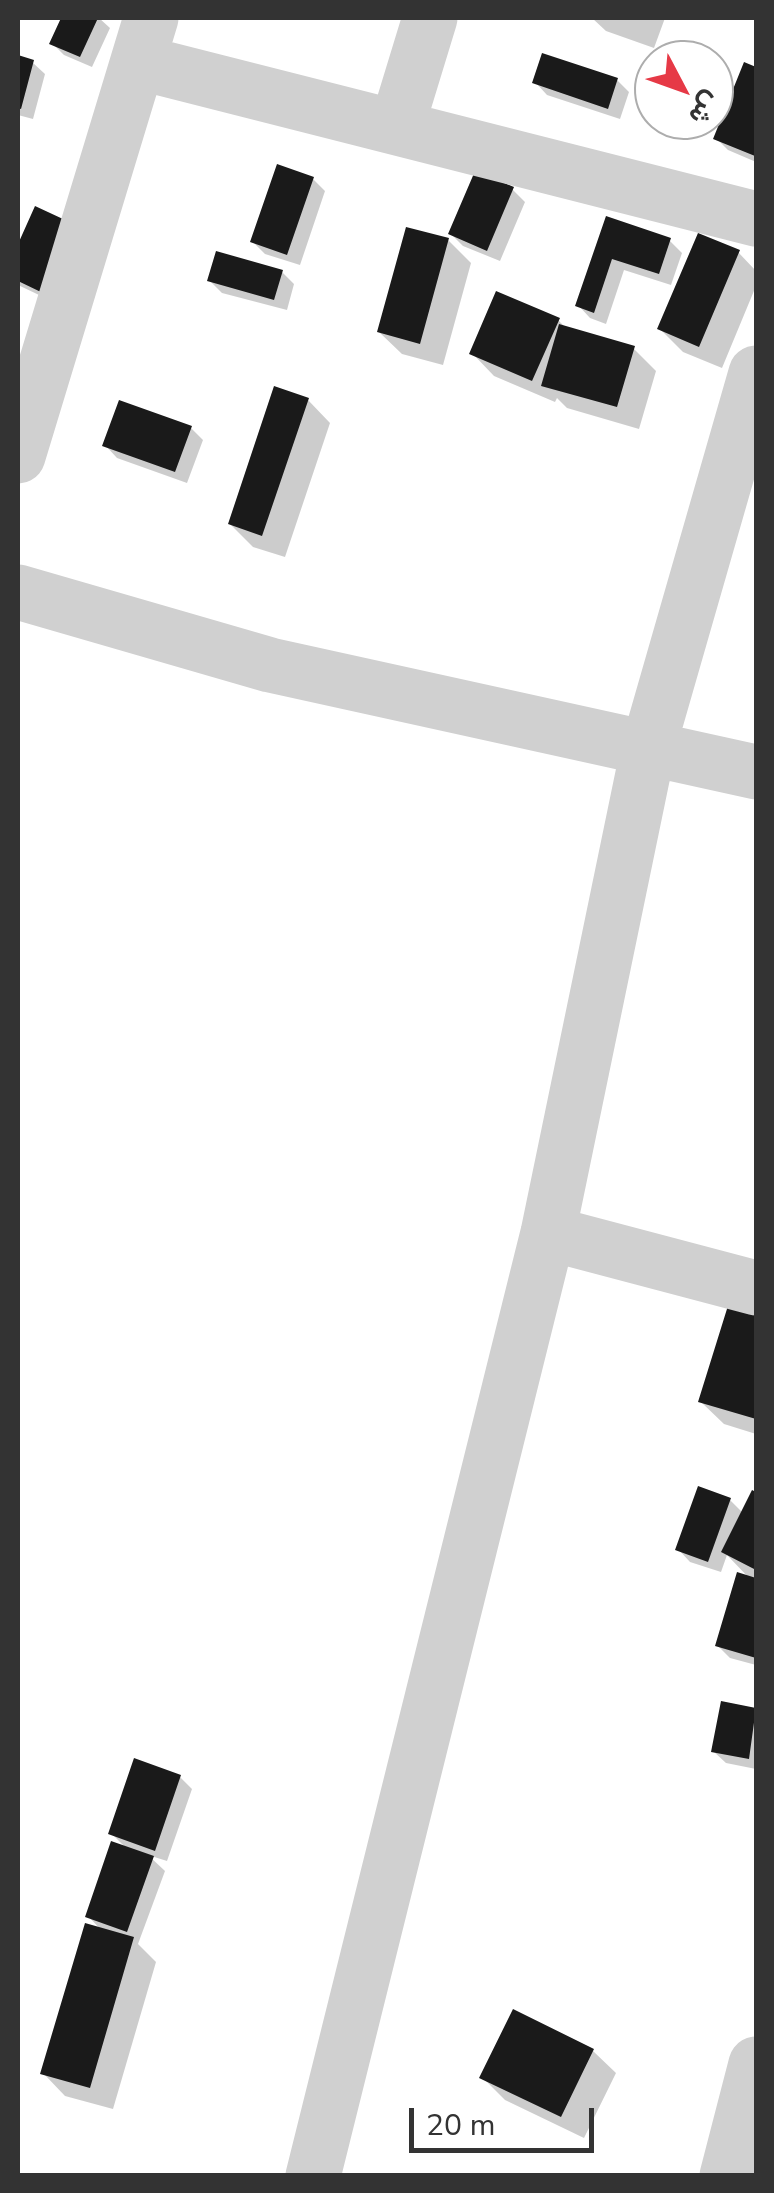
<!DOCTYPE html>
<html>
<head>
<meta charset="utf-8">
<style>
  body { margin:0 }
  #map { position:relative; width:774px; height:2193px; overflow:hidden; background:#fff; font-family:"Nunito Sans",Vazirmatn,sans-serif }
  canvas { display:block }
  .frame { position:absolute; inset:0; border:20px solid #333; pointer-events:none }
  .north { position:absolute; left:634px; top:40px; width:100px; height:100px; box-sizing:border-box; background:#fff; border:2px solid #adadad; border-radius:50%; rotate:131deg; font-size:28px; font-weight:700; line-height:40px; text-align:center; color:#333 }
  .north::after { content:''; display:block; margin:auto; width:35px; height:45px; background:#e63946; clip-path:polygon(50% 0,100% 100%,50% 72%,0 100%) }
  .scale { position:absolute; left:409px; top:2108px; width:185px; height:45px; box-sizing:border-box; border:5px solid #333; border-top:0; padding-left:12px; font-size:30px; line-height:35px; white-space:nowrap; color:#333; -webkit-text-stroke:8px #fff; paint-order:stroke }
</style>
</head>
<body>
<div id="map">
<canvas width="774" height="2193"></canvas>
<div class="frame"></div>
<div class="north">ش</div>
<div class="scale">20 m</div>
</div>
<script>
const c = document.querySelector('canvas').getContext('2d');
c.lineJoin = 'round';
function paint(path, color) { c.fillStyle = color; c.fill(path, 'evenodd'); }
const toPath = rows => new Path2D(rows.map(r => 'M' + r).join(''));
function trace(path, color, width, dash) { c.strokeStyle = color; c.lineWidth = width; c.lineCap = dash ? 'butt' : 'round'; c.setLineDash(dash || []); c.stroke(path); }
const shadow = toPath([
  [64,18,99,18,110,28,92,67,64,55,52,43],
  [592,18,665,18,654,48,606,31],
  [18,58,32,62,45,74,33,119,18,115],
  [745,65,756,69,756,162,728,150,716,138],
  [617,80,629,92,620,119,547,95,535,82],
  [313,179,325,191,300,265,265,254,252,241],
  [512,189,525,202,500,261,463,246,451,234],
  [36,210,58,304,18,285,18,250],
  [607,220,670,241,682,253,671,285,624,270,606,324,590,318,578,305],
  [448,240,471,263,443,365,402,354,379,332],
  [738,252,756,271,756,286,722,368,683,352,660,329],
  [282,272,294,284,287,310,222,293,210,281],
  [558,320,567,329,633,348,656,371,639,429,567,408,557,398,555,402,494,376,472,353],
  [308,400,330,423,285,557,253,547,230,524],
  [191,428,203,440,187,483,117,458,105,445],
  [756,1306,756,1434,724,1424,701,1402],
  [753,1493,756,1495,756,1665,730,1658,718,1646,750,1579,727,1555,721,1572,690,1562,678,1549,730,1500,743,1513],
  [723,1704,756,1711,756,1769,726,1763,713,1751],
  [180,1777,192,1789,167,1861,148,1855,165,1871,138,1944,156,1962,113,2109,65,2096,43,2073,102,1931,88,1916,127,1849,111,1833],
  [593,2051,616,2073,584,2138,505,2100,482,2077]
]);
const building = toPath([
  [61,18,98,18,80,57,49,44],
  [542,53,618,78,608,109,532,83],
  [18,55,34,60,21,109,18,108],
  [744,62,756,67,755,156,713,139],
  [277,164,314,177,287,255,250,242],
  [475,171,514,187,487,251,448,234],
  [35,206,78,226,45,294,18,281,18,244],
  [606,216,671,238,659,274,612,259,594,313,575,306],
  [406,227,449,238,420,344,377,332],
  [698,233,740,250,699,347,657,329],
  [216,251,283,270,274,300,207,281],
  [496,291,560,318,532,381,469,354],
  [559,324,635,346,617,407,541,386],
  [274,386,309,398,262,536,228,524],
  [119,400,192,426,175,472,102,446],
  [731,1296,756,1303,756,1419,698,1402],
  [698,1486,731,1498,708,1562,675,1550],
  [752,1490,756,1492,756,1570,721,1552],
  [737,1572,756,1578,756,1658,715,1646],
  [721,1701,756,1708,749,1759,711,1752],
  [134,1758,181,1775,155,1851,108,1834],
  [111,1841,154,1856,127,1932,85,1917],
  [85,1923,134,1937,90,2088,40,2074],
  [513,2009,594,2049,561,2117,479,2078]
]);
const street = toPath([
  [138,62,756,219],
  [397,126,430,18],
  [18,456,151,18],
  [18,592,270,665,756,772],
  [548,1233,756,1288],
  [313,2176,548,1233,649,745,756,373],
  [727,2176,756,2064]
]);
paint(shadow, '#0003');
paint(building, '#1a1a1a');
trace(street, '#d0d0d0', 55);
</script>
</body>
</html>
